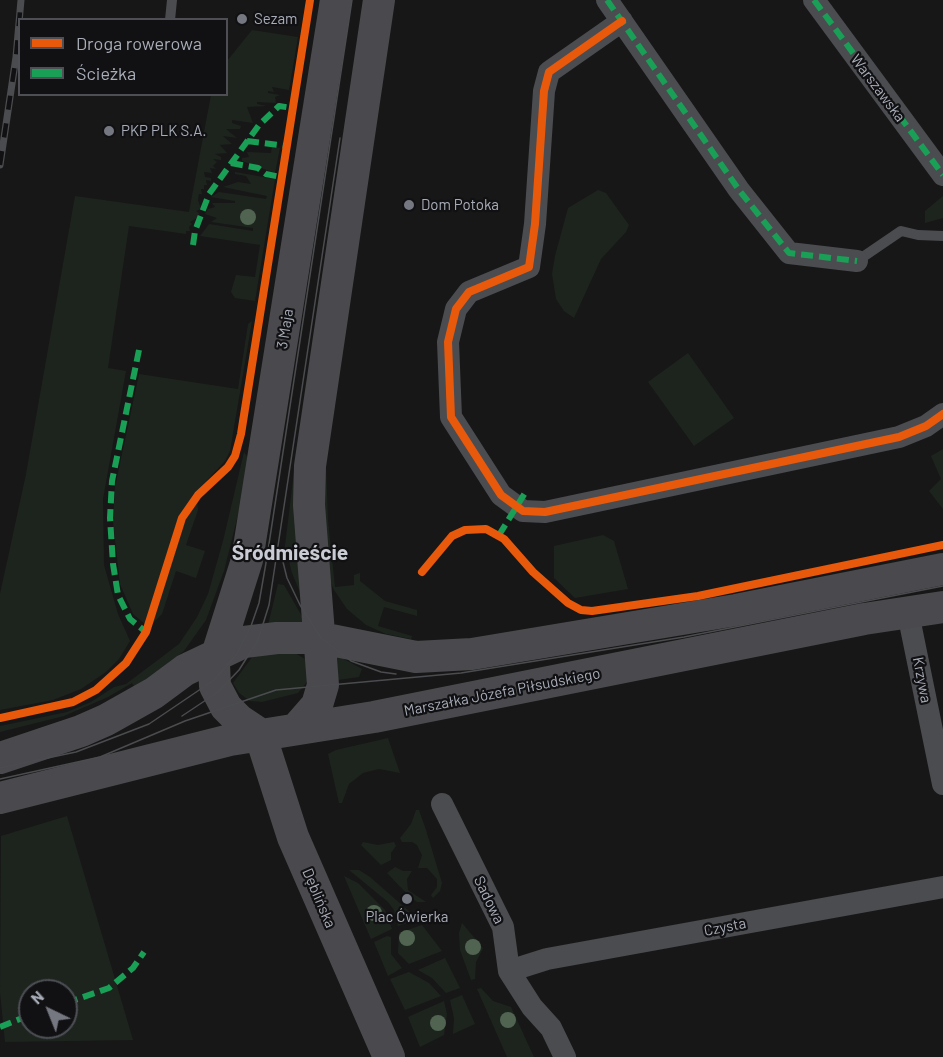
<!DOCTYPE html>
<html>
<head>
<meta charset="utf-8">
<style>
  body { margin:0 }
  #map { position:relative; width:943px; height:1057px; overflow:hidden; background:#171717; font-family:Barlow,sans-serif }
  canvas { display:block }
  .legend { position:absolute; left:18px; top:18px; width:210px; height:78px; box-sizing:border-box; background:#111113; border:2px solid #4d4f55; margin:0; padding:8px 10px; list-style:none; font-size:18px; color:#a8adb8 }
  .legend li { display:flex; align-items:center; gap:12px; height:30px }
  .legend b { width:30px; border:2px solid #4d4f55 }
  .north { position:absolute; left:18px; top:979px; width:60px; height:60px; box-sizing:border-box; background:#111113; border:2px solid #4d4f55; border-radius:50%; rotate:317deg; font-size:16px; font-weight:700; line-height:24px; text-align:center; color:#a8adb8 }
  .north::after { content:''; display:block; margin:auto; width:21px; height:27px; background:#757880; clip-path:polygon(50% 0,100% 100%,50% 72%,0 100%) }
</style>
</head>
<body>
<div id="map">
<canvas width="943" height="1057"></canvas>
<ul class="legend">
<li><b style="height:8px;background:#e8590c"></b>Droga rowerowa</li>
<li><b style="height:8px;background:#1a9f57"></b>Ścieżka</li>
</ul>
<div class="north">N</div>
</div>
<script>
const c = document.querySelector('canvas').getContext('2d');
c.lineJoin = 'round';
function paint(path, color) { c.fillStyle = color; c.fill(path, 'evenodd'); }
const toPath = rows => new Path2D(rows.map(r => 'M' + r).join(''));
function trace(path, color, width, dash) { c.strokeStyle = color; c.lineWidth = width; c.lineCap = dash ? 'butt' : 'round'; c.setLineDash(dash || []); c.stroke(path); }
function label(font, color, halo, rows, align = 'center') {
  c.font = font + ' Barlow,sans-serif'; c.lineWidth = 4.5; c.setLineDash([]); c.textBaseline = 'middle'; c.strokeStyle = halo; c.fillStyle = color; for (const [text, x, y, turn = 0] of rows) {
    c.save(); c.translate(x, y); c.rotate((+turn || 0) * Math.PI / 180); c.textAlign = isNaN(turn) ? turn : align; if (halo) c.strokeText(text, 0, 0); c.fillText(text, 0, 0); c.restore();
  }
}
const green = toPath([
  [252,30,298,37,289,90,272,87,274,92,268,91,268,93,280,95,275,97,276,103,257,102,257,104,267,106,247,107,253,123,232,120,232,123,241,126,240,129,226,129,237,138,223,136,232,144,220,145,227,153,215,154,221,157,221,160,213,159,217,162,213,166,216,169,210,168,212,173,204,172,205,177,211,178,211,181,206,180,207,185,204,185,204,189,201,189,202,194,199,194,198,200,201,209,196,211,199,213,197,218,190,222,192,224,189,227,190,231,186,231,186,234,129,226,108,368,126,371,103,499,104,565,118,614,130,641,119,659,106,672,81,689,53,700,0,710,0,594,26,474,75,196,189,212,211,95,226,94,227,61],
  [272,146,280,148,275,173,242,161,242,158,249,157,247,152,271,153],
  [235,172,275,179,255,301,235,298,231,292,236,275,255,277,260,245,200,236,209,224,253,231,253,228,211,222,217,218,205,214,208,209,215,207,212,203,235,203,235,201,211,197,219,192,266,199,267,196,223,187,238,182,251,184,246,176,235,174],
  [598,190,606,193,629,225,626,232,601,259,574,318,564,311,556,299,552,274,555,256,568,208],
  [943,196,943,218,925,223,925,211],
  [252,321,230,451,225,461,194,494,179,516,145,624,133,614,120,584,113,522,115,487,139,374,238,389,248,324],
  [688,353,734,418,694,446,648,382],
  [943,449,943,509,929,491,941,479,931,456],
  [244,452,251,463,224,571,206,620,184,651,135,688,132,683,108,697,64,716,0,732,0,726,67,712,91,702,114,687,126,684,179,644,197,617,208,594,223,541],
  [296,455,306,607,292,573,285,546],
  [322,466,326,466,328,520,335,587,354,585,354,575,360,573,360,581,385,601,417,610,417,616,384,607,378,626,412,636,411,639,386,634,366,625,347,609,334,590,328,576],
  [197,501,198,510,186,545,205,551,196,578,176,571,162,614,152,624,184,523],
  [603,535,614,541,628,589,575,598,554,578,554,546],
  [278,584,284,585,307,625,267,629],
  [290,650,305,659,308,673,307,682,298,693,262,702,250,701,239,693,233,683,255,653],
  [335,654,362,669,359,677,338,680],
  [388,738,400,773,379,769,363,773,349,784,342,803,339,803,328,754,336,750],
  [416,810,419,810,426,830,442,883,440,891,433,898,431,895,437,887,437,879,427,868,418,868,422,855,417,845,412,842,402,842,400,838,411,824],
  [67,816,133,1040,5,1042,0,992,1,836],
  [30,991,66,991,66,1027,30,1027],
  [363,842,378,845,394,842,396,846,391,853,391,860,381,865,361,845],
  [395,867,403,871,412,871,407,879,408,890,426,902,417,902,411,898,387,873],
  [349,870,359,870,370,877,418,919,398,926,394,910,388,902],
  [344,876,358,883,385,910,392,929,371,939],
  [462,923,483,948,476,962,475,979,471,980,460,950,459,933],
  [422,925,442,951,409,964,398,953,399,933],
  [387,936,391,937,391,954,402,968,388,976,374,942],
  [445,958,460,988,446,993,432,978,418,970],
  [409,972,429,983,441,996,405,1010,390,979],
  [481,988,493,1001,511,1007,534,1057,507,1057,477,989],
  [462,995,475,1024,453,1034,454,1018,450,1000],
  [444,1001,447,1014,444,1035,420,1047,408,1017]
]);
const lane = toPath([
  [170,20,172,0],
  [857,261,901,231,918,235,943,236]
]);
const street = toPath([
  [607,0,739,190,789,253,857,261],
  [814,0,943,175],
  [622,21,549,72,544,91,535,224,529,267,469,292,456,309,448,342,451,417,501,495,523,511,545,512,899,437,926,426,943,414],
  [908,613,943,784],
  [442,804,503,927,509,971,532,1007,551,1028,565,1057],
  [509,971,547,959,943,887]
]);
const secondary = toPath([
  [297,728,317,705,323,685,309,505,310,466,379,0],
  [260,734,239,720,226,707,215,686,214,664,247,560,336,0],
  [260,734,293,837,389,1057],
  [0,758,81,731,106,720,154,693,185,670,244,642,277,638,321,638,416,657,472,654,736,610,943,569],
  [0,798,230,740,374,717,864,619,943,607]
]);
const tram = toPath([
  [280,550,287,578,300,605,321,638,351,661,381,672,396,674],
  [182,716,218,692,239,670,258,640,269,605,340,138],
  [0,768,76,752,149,724,214,680,236,655,251,626,259,603,267,557,352,0],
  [0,779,100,757,185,721,276,690,461,673,684,637,943,586]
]);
const rail = toPath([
  [0,165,16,57,21,0]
]);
const quiet = toPath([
  [607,0,739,190,789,253,857,261],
  [814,0,943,175],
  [247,141,286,146],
  [231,163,258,168,266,174,281,177],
  [193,245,195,231,209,194,259,125,279,106,292,108],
  [139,350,112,481,110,518,113,564,118,595,130,619,146,632,144,636],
  [499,535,525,493],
  [66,1003,109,988,133,968,144,952],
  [0,1027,30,1015]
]);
const cycleway = toPath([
  [622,21,549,72,544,91,535,224,529,267,469,292,456,309,448,342,451,417,501,495,523,511,545,512,899,437,926,426,943,414],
  [422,572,452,536,465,530,486,529,504,539,533,572,568,603,581,610,592,611,698,596,943,545],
  [0,718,73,702,96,690,126,663,146,632,182,518,198,495,228,467,235,456,241,434,310,0]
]);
const trees = [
  [248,217],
  [374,913],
  [407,938],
  [473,947],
  [508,1020],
  [438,1023]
];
const markers = [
  [242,19,6,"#757880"],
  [109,131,6,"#757880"],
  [409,205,6,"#757880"],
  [407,899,6,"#757880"]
];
const poiNames = [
  ["Sezam",254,19],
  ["PKP PLK S.A.",121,131],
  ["Dom Potoka",421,205],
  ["Plac Ćwierka",407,917,"center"]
];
const streetNames = [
  ["Warszawska",878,88,53],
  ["3 Maja",285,329,-81],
  ["Krzywa",922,680,79],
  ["Marszałka Józefa Piłsudskiego",502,692,-11],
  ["Dęblińska",319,898,67],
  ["Sadowa",489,900,64],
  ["Czysta",725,927,-11]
];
const districtNames = [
  ["Śródmieście",290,553]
];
paint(green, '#1d241e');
trace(lane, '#4b4c50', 10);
trace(street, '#4b4c50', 22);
trace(secondary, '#4a4a4e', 32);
trace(tram, '#4b4c4f', 1.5);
trace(rail, '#4b4c4f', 7);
trace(rail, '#111113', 4.5, [14]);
trace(quiet, '#1a9f57', 6, [12, 6]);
trace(cycleway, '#e8590c', 8);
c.fillStyle = '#506451';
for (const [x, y] of trees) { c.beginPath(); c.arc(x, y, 8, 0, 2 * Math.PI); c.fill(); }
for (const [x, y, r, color] of markers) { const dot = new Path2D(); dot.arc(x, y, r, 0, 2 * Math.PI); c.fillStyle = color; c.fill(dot); trace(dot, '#111113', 2); }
label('15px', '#a8adb8', '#111113', poiNames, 'left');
label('15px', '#a8adb8', '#111113', streetNames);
label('bold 21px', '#c9ccd4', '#111113', districtNames);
</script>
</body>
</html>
